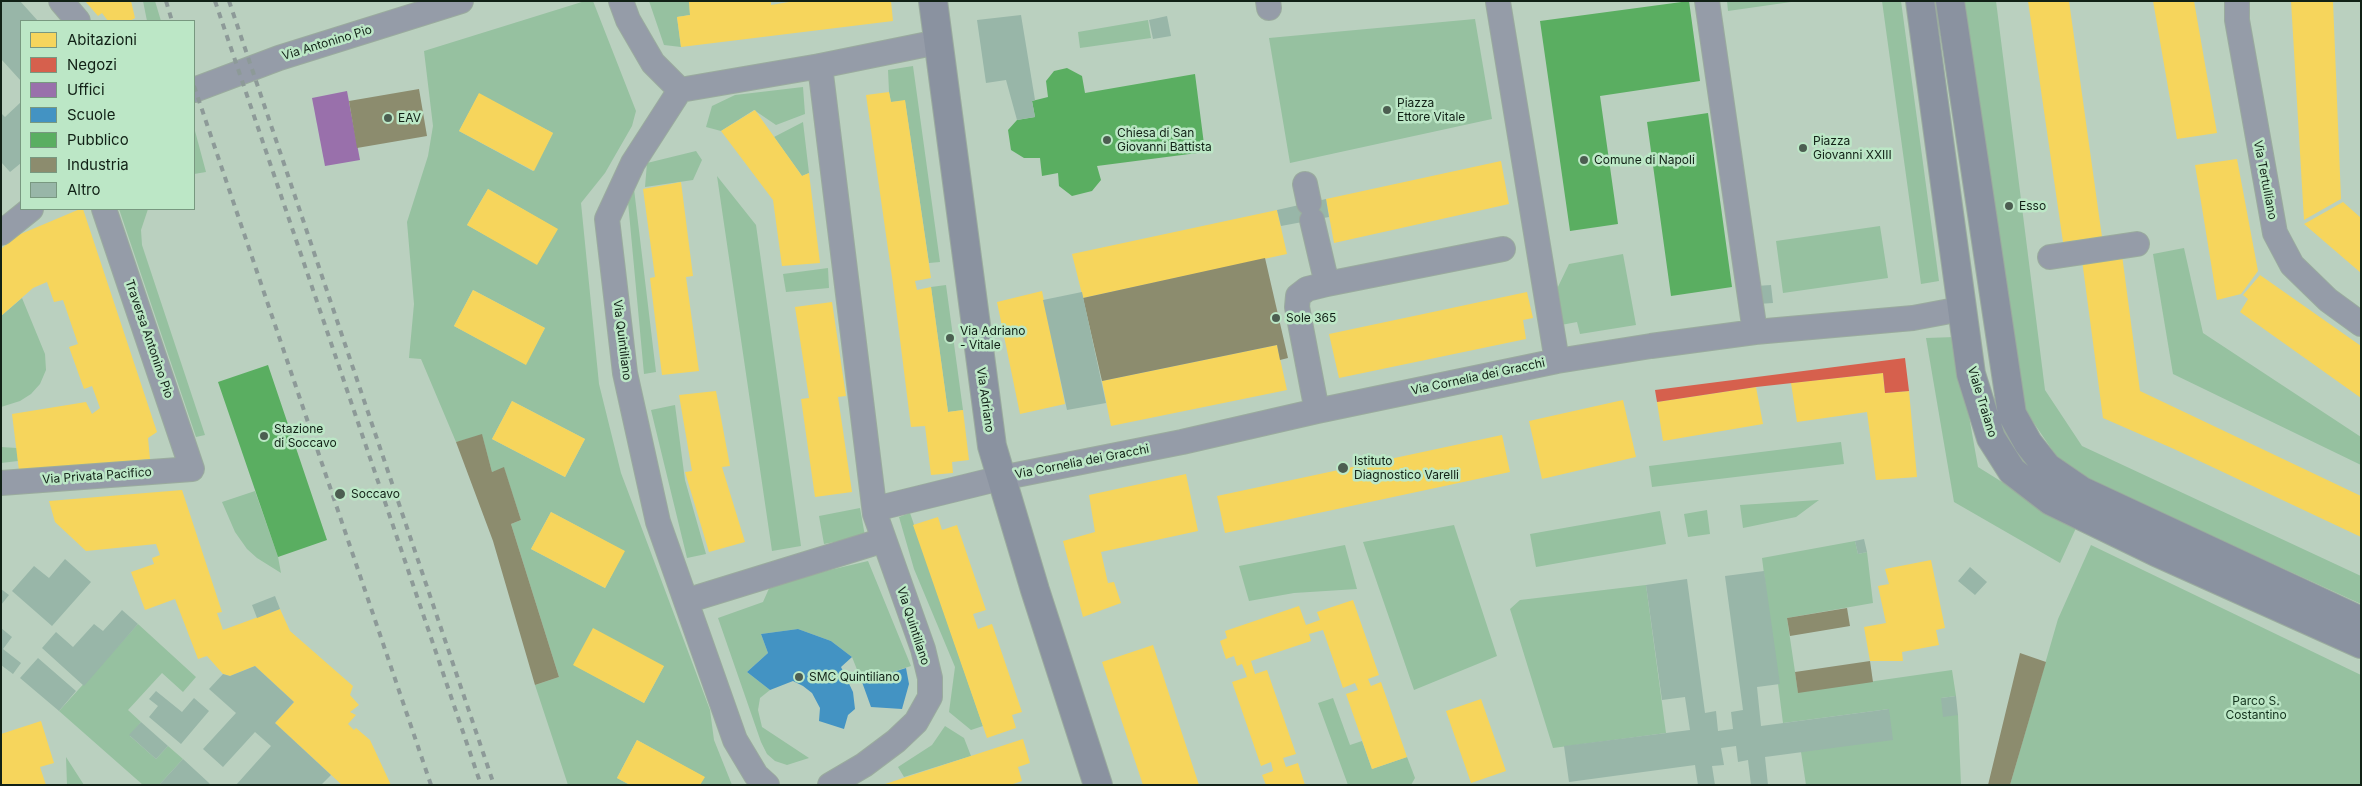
<!DOCTYPE html>
<html>
<head>
<meta charset="utf-8">
<style>
  body { margin:0 }
  #map { position:relative; width:2362px; height:786px; overflow:hidden; background:#bad0bf; font-family:Inter,sans-serif }
  canvas { display:block }
  .frame { position:absolute; inset:0; border:2px solid #112116; pointer-events:none }
  .legend { position:absolute; left:20px; top:20px; width:175px; height:190px; box-sizing:border-box; background:#bce7c6; border:1px solid #789880; margin:0; padding:6px 9px; list-style:none; font-size:15px; color:#112116 }
  .legend li { display:flex; align-items:center; gap:10px; height:25px }
  .legend b { width:25px; border:1px solid #789880 }
</style>
</head>
<body>
<div id="map">
<canvas width="2362" height="786"></canvas>
<div class="frame"></div>
<ul class="legend">
<li><b style="height:14px;background:#f6d55c"></b>Abitazioni</li>
<li><b style="height:14px;background:#d6604d"></b>Negozi</li>
<li><b style="height:14px;background:#9970ab"></b>Uffici</li>
<li><b style="height:14px;background:#4393c3"></b>Scuole</li>
<li><b style="height:14px;background:#5aae61"></b>Pubblico</li>
<li><b style="height:14px;background:#8c8c6e"></b>Industria</li>
<li><b style="height:14px;background:#98b6a8"></b>Altro</li>
</ul>
</div>
<script>
const c = document.querySelector('canvas').getContext('2d');
c.lineJoin = 'round';
function paint(path, color) { c.fillStyle = color; c.fill(path, 'evenodd'); }
const toPath = rows => new Path2D(rows.map(r => 'M' + r).join(''));
function trace(path, color, width, dash) { c.strokeStyle = color; c.lineWidth = width; c.lineCap = dash ? 'butt' : 'round'; c.setLineDash(dash || []); c.stroke(path); }
function label(font, color, halo, rows, align = 'center') {
  c.font = font + ' Inter,sans-serif'; c.lineWidth = 5; c.setLineDash([]); c.textBaseline = 'middle'; c.strokeStyle = halo; c.fillStyle = color; for (const [text, x, y, turn = 0] of rows) {
    c.save(); c.translate(x, y); c.rotate((+turn || 0) * Math.PI / 180); c.textAlign = isNaN(turn) ? turn : align; if (halo) c.strokeText(text, 0, 0); c.fillText(text, 0, 0); c.restore();
  }
}
const green = toPath([
  [143,1,155,1,161,21,147,21],
  [585,1,593,1,636,111,632,126,605,173,581,203,599,384,621,473,710,710,714,740,732,785,700,785,704,777,637,740,617,778,630,785,568,785,535,685,559,677,511,524,521,520,504,468,492,472,482,435,456,442,421,359,409,358,414,304,407,222,428,156,433,126,424,51],
  [479,94,553,133,533,171,459,131],
  [488,189,557,229,537,264,467,225],
  [473,290,545,328,525,364,454,326],
  [512,401,585,439,565,477,492,439],
  [551,512,624,551,605,588,531,549],
  [574,665,664,666,644,703],
  [649,1,695,1,689,2,690,15,677,17,681,47,664,45],
  [1727,1,1798,1,1728,11],
  [1882,1,1901,1,1939,281,1921,284],
  [1960,1,1996,1,2045,390,2082,446,2361,576,2361,604,2065,469,2021,404],
  [1475,19,1492,119,1290,163,1269,38],
  [1148,20,1151,38,1080,48,1078,32],
  [913,66,940,262,929,263,905,101,891,102,889,92,888,70],
  [803,87,805,114,776,125,754,110,721,131,706,127,712,106,735,95],
  [803,122,809,173,802,176,774,137],
  [195,131,206,172,194,174,194,132],
  [696,151,702,160,693,180,645,187,647,163],
  [717,176,756,225,801,546,772,551],
  [634,189,656,372,644,374,628,202],
  [119,209,148,209,141,230,142,245,205,435,196,437],
  [1880,226,1888,278,1783,293,1776,241],
  [2184,248,2203,333,2361,437,2361,465,2173,374,2153,254],
  [1623,254,1636,325,1580,334,1577,322,1561,325,1555,293,1569,264],
  [828,268,829,288,786,292,783,274],
  [946,285,963,410,948,412,931,287],
  [22,298,45,354,46,370,40,384,31,394,20,401,1,407,1,316],
  [1955,337,1978,467,2076,528,2060,563,1954,502,1926,338],
  [675,405,685,480,706,554,687,558,651,410],
  [1841,442,1844,464,1652,487,1649,466],
  [1,447,17,448,18,461,1,463],
  [255,491,278,557,281,573,257,558,247,549,235,532,222,502],
  [1819,500,1796,517,1743,528,1740,505],
  [860,508,865,536,824,544,819,516],
  [1707,510,1710,534,1688,537,1684,514],
  [1660,511,1666,544,1536,567,1530,534],
  [910,513,983,726,971,730,949,712,955,667,914,569,899,517],
  [1454,525,1497,656,1414,690,1363,542],
  [1855,541,1858,554,1867,552,1873,603,1787,618,1798,692,1952,670,1956,696,1941,698,1958,715,1961,785,1806,785,1801,752,1889,709,1783,723,1762,558],
  [1345,545,1357,589,1294,593,1249,601,1239,566],
  [2091,545,2361,675,2361,785,2010,785,2058,619],
  [868,561,911,666,862,682,852,657,831,641,798,629,761,634,768,653,747,672,770,690,760,698,758,710,762,727,809,758,787,765,775,761,767,754,761,742,718,618,763,602,771,584],
  [1646,585,1666,733,1553,748,1510,609,1520,600],
  [138,624,196,677,183,692,162,673,128,710,141,722,130,736,156,759,168,746,183,759,159,785,143,785,59,711],
  [1333,698,1350,745,1362,741,1372,769,1407,757,1415,778,1411,785,1348,785,1318,703],
  [945,726,964,738,971,756,904,777,898,767,932,745],
  [66,757,84,785,67,785]
]);
const homes = toPath([
  [85,1,131,1,135,18,130,21,108,21,102,13,98,16],
  [695,1,771,1,771,5,795,1,891,1,893,21,681,47,677,17,690,15,689,2],
  [2028,1,2069,1,2102,237,2063,242],
  [2153,1,2194,1,2217,133,2177,139],
  [2291,1,2333,1,2341,199,2304,220],
  [889,92,891,102,905,100,931,278,915,281,917,290,931,287,948,412,963,410,969,460,952,462,953,473,931,475,925,426,911,427,893,284,866,95],
  [479,93,553,133,534,171,459,131],
  [755,110,802,176,809,173,820,263,782,266,773,200,721,131],
  [2237,159,2258,271,2241,294,2217,300,2195,165],
  [1501,161,1509,204,1334,243,1326,199],
  [681,182,693,276,686,277,699,371,662,375,650,278,655,277,643,189],
  [488,189,558,229,537,265,467,225],
  [2343,202,2361,218,2361,273,2304,224],
  [80,209,83,209,157,432,148,438,150,459,19,471,12,414,86,402,92,414,100,408,92,386,84,389,69,347,78,344,63,300,54,302,47,282,33,288,1,316,1,249,16,236],
  [1277,210,1287,254,1083,298,1072,254],
  [2122,255,2140,391,2361,496,2361,537,2174,449,2103,418,2082,260],
  [2260,275,2361,346,2361,398,2240,312,2248,299,2243,295],
  [473,290,545,328,526,365,454,326],
  [1042,291,1065,404,1020,414,997,302],
  [1527,292,1533,318,1523,320,1526,339,1339,378,1329,334],
  [832,302,846,396,838,397,852,492,815,497,801,399,809,398,795,307],
  [1277,345,1287,390,1111,426,1102,381],
  [1883,373,1885,393,1909,391,1917,477,1876,480,1867,412,1797,422,1791,383],
  [1756,387,1763,424,1663,441,1657,402],
  [716,391,730,466,722,467,745,542,709,552,685,472,692,471,679,395],
  [1623,400,1636,457,1542,479,1529,421],
  [512,401,585,439,565,477,492,439],
  [1502,435,1510,472,1225,533,1217,496],
  [1186,474,1198,531,1101,552,1108,583,1114,582,1121,603,1083,617,1063,541,1095,532,1089,495],
  [182,490,222,612,217,613,223,630,280,609,290,631,353,686,350,695,359,705,350,712,356,715,348,724,354,730,356,728,370,740,391,785,342,785,275,723,294,702,255,666,230,676,223,674,207,656,198,659,175,599,145,610,131,572,154,564,152,558,160,555,156,544,86,551,55,522,49,501],
  [551,512,625,551,605,588,531,549],
  [938,517,942,530,957,525,986,610,973,614,978,629,992,624,1022,712,1012,715,1016,728,987,738,913,525],
  [1931,560,1945,628,1936,630,1939,645,1902,652,1903,661,1870,661,1864,627,1886,623,1878,586,1889,584,1885,569],
  [1353,600,1379,675,1368,679,1371,686,1381,682,1407,757,1372,769,1346,694,1358,690,1355,683,1343,688,1323,630,1309,634,1311,641,1251,661,1255,674,1267,670,1296,754,1283,758,1286,767,1298,763,1305,785,1266,785,1262,775,1273,771,1271,762,1261,766,1232,682,1247,677,1242,664,1237,666,1234,656,1226,659,1220,641,1227,638,1225,631,1299,606,1306,625,1320,620,1317,612],
  [593,628,664,666,644,703,573,665],
  [1153,645,1199,785,1143,785,1102,662],
  [1481,699,1506,771,1471,783,1446,711],
  [41,721,54,763,40,767,46,785,1,785,1,734],
  [1023,739,1030,763,1018,767,1022,781,1010,785,882,785],
  [637,740,705,777,700,785,630,785,617,778]
]);
const shops = toPath([
  [1905,358,1909,391,1885,393,1883,373,1756,387,1657,402,1655,390]
]);
const offices = toPath([
  [347,91,360,160,325,166,312,98]
]);
const schools = toPath([
  [798,629,831,641,852,657,841,667,853,692,855,709,848,715,844,729,819,721,820,708,812,693,803,686,793,681,770,690,747,672,768,653,761,634],
  [906,668,909,684,902,709,871,707,862,682]
]);
const public = toPath([
  [1689,1,1700,81,1600,96,1618,224,1570,231,1540,21],
  [1067,68,1082,76,1085,93,1195,74,1205,152,1097,166,1101,180,1092,191,1072,196,1059,186,1058,173,1042,176,1040,158,1024,158,1011,150,1008,130,1017,120,1035,117,1032,101,1048,97,1046,81,1054,71],
  [1708,113,1732,287,1671,296,1647,122],
  [268,365,327,540,278,557,218,382]
]);
const industry = toPath([
  [419,89,427,136,357,148,349,101],
  [1265,258,1288,358,1280,360,1277,345,1102,381,1083,298],
  [482,434,492,472,504,467,521,520,511,524,559,677,535,685,493,541,456,442],
  [1847,608,1850,626,1790,636,1787,618],
  [2020,653,2046,662,2010,785,1988,785],
  [1870,661,1873,682,1798,693,1795,672]
]);
const building = toPath([
  [1,1,20,1,38,21,21,21,21,81,1,59],
  [1021,15,1035,100,1032,101,1035,117,1017,120,1006,80,986,83,977,20],
  [1167,16,1171,36,1153,39,1149,20],
  [21,102,21,163,10,172,1,162,1,113,5,117],
  [1326,199,1329,217,1281,226,1277,210],
  [1771,285,1773,303,1758,304,1756,286],
  [1082,292,1106,403,1067,410,1043,300],
  [1864,539,1867,552,1858,554,1855,541],
  [65,559,91,582,52,626,12,591,34,566,49,578],
  [1970,567,1987,582,1975,595,1958,581],
  [1764,571,1780,684,1757,687,1761,726,1889,709,1893,740,1765,757,1768,785,1751,785,1748,760,1738,762,1736,746,1721,748,1724,765,1712,766,1715,785,1698,785,1695,765,1569,782,1564,746,1690,730,1685,697,1662,700,1646,585,1687,579,1705,713,1716,711,1718,731,1733,729,1731,712,1743,710,1725,576],
  [1,589,9,595,1,605],
  [275,596,280,609,257,618,252,605],
  [122,610,138,624,84,686,42,648,56,632,73,647,94,624,103,631],
  [1,628,12,637,3,649,21,663,13,674,1,665],
  [38,658,76,691,59,711,20,678],
  [255,666,294,702,275,723,331,775,321,785,236,785,271,746,255,732,223,767,203,749,236,713,209,689,223,674,230,676],
  [156,691,182,712,194,698,209,711,181,744,149,717,158,706,149,699],
  [1956,696,1958,715,1943,717,1941,698],
  [141,722,168,746,156,759,129,735],
  [183,759,208,782,211,785,159,785]
]);
const street = toPath([
  [61,1,78,21],
  [621,1,628,20,653,63,680,90,820,66,938,42],
  [1268,1,1269,8],
  [1707,1,1755,332],
  [2237,1,2237,20,2275,233,2292,265,2328,300,2361,324],
  [1498,2,1557,361],
  [820,66,875,514,923,649,930,678,930,697,916,722,896,741,864,765,830,785],
  [194,90,279,58,461,1],
  [680,90,633,163,607,219,625,373,658,522,735,740,756,775,767,785],
  [1305,184,1309,203],
  [1312,220,1327,284,1307,289,1298,296,1297,307,1317,411],
  [1,233,31,209],
  [2050,257,2137,244],
  [1327,284,1503,249],
  [1,483,192,469,104,209],
  [875,509,1001,478,1182,442,1317,411,1557,361,1651,346,1755,332,1913,318,1961,309],
  [686,601,884,540]
]);
const secondary = toPath([
  [933,1,992,446,1035,590,1098,785],
  [1920,1,1971,374,1991,438,2012,471,2051,501,2156,552,2361,644],
  [1950,1,2012,414,2028,443,2047,467,2082,491,2361,621]
]);
const rail = toPath([
  [166,1,172,21],
  [215,1,481,785],
  [229,1,494,785],
  [194,86,431,785]
]);
const markers = [
  [1387,110,5,"#4c5e51"],
  [388,118,5,"#4c5e51"],
  [1107,140,5,"#4c5e51"],
  [1803,148,5,"#4c5e51"],
  [1584,160,5,"#4c5e51"],
  [2009,206,5,"#4c5e51"],
  [1276,318,5,"#4c5e51"],
  [950,338,5,"#4c5e51"],
  [264,436,5,"#4c5e51"],
  [1343,468,6,"#4c5e51"],
  [340,494,6,"#4c5e51"],
  [799,677,5,"#4c5e51"]
];
const streetNames = [
  ["Via Antonino Pio",327,43,-17],
  ["Via Tertulliano",2265,180,79],
  ["Traversa Antonino Pio",149,339,71],
  ["Via Quintiliano",622,340,83],
  ["Via Cornelia dei Gracchi",1478,377,-12],
  ["Via Adriano",985,400,82],
  ["Viale Traiano",1982,402,73],
  ["Via Cornelia dei Gracchi",1082,462,-11],
  ["Via Privata Pacifico",97,476,-4],
  ["Via Quintiliano",913,626,72]
];
const poiNames = [
  ["Piazza",1397,103],
  ["Ettore Vitale",1397,117],
  ["EAV",398,118],
  ["Chiesa di San",1117,133],
  ["Giovanni Battista",1117,147],
  ["Piazza",1813,141],
  ["Giovanni XXIII",1813,155],
  ["Comune di Napoli",1594,160],
  ["Esso",2019,206],
  ["Sole 365",1286,318],
  ["Via Adriano",960,331],
  ["- Vitale",960,345],
  ["Stazione",274,429],
  ["di Soccavo",274,443],
  ["Istituto",1354,461],
  ["Diagnostico Varelli",1354,475],
  ["Soccavo",351,494],
  ["SMC Quintiliano",809,677]
];
const parkNames = [
  ["Parco S.",2256,701],
  ["Costantino",2256,715]
];
paint(green, '#96c1a0');
paint(homes, '#f6d55c');
paint(shops, '#d6604d');
paint(offices, '#9970ab');
paint(schools, '#4393c3');
paint(public, '#5aae61');
paint(industry, '#8c8c6e');
paint(building, '#98b6a8');
trace(street, '#9aab9e', 26);
trace(secondary, '#9aab9e', 30);
trace(street, '#959ca8', 24);
trace(secondary, '#8a92a0', 28);
trace(rail, '#8d9a98', 4, [6, 6]);
for (const [x, y, r, color] of markers) { const dot = new Path2D(); dot.arc(x, y, r, 0, 2 * Math.PI); c.fillStyle = color; c.fill(dot); trace(dot, '#bce7c6', 2); }
label('12px', '#112116', '#bce7c6', streetNames);
label('12px', '#112116', '#bce7c6', poiNames, 'left');
label('12px', '#11301b', '#bce7c6', parkNames);
</script>
</body>
</html>
